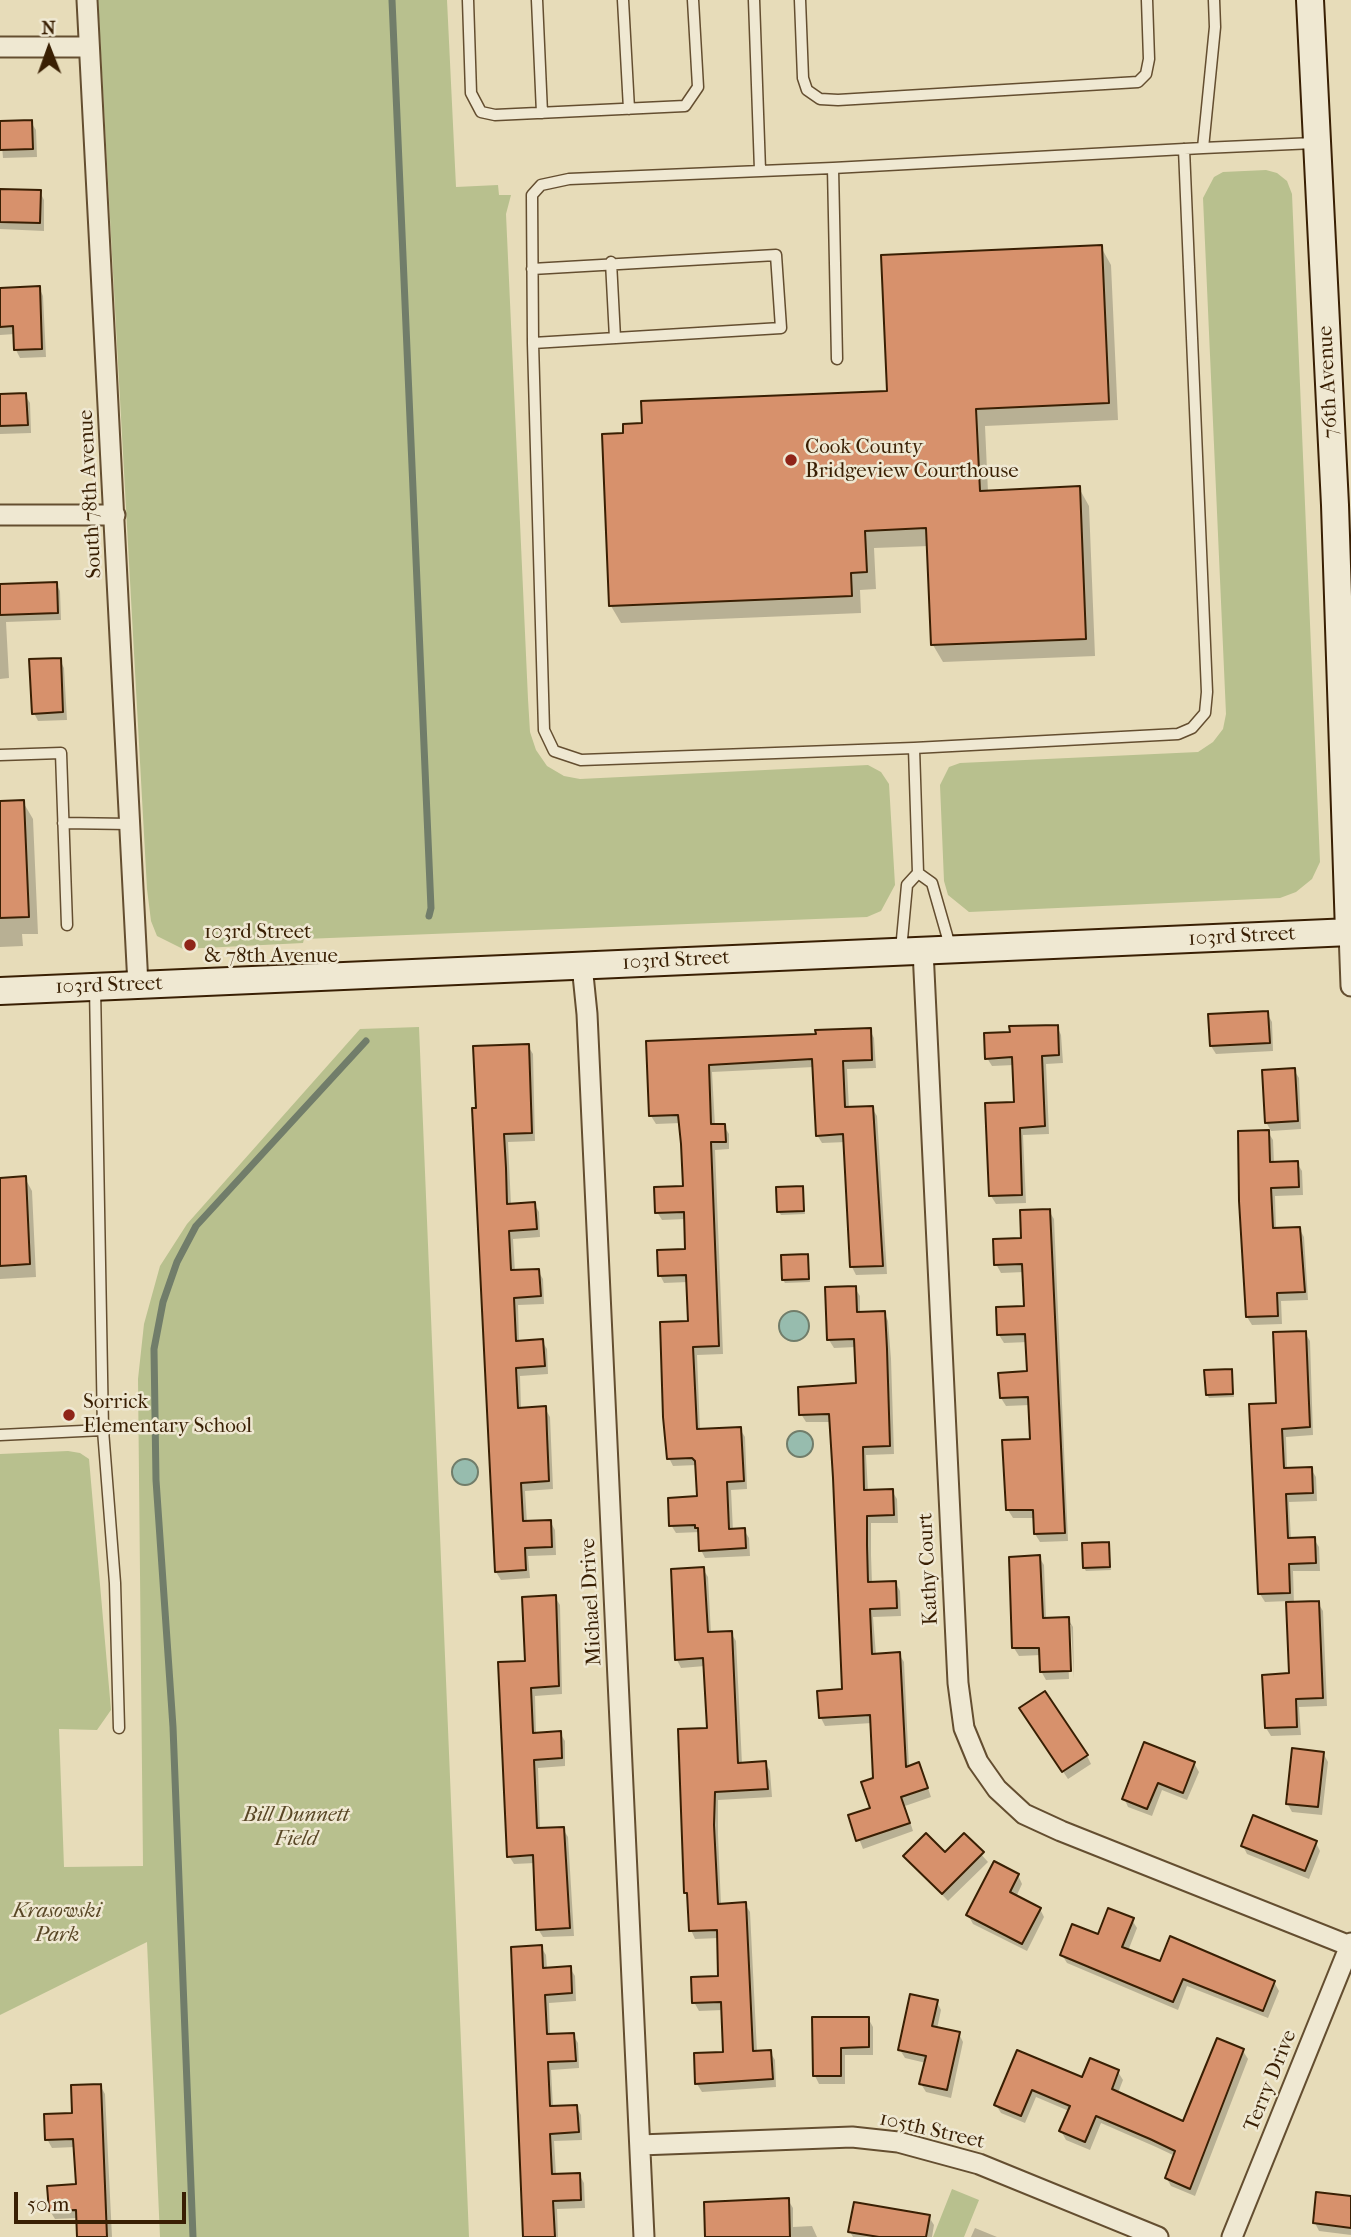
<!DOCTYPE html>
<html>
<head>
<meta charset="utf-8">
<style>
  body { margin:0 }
  #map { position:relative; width:1351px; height:2237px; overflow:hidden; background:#e7dcb9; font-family:"IM FELL French Canon",serif }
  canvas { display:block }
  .north { position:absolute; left:14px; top:14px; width:70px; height:70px; -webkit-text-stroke:5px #efe8d2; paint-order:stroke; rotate:359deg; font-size:19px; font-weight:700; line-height:28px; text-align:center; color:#391f03 }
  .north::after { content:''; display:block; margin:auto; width:24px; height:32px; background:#391f03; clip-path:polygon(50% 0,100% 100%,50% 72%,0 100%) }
  .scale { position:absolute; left:14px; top:2192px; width:172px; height:32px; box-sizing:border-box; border:4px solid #391f03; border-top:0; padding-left:9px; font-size:21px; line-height:24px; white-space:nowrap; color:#391f03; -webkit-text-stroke:5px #efe8d2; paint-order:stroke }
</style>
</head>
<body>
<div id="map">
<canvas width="1351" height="2237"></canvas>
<div class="north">N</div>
<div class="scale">50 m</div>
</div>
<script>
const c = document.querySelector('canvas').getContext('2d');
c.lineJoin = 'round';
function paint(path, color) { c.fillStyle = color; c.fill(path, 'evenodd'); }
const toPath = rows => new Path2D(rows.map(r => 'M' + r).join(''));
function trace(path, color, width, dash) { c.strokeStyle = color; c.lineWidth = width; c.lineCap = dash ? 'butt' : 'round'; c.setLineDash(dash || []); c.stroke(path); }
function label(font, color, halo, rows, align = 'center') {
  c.font = font + ' "IM FELL French Canon",serif'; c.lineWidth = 5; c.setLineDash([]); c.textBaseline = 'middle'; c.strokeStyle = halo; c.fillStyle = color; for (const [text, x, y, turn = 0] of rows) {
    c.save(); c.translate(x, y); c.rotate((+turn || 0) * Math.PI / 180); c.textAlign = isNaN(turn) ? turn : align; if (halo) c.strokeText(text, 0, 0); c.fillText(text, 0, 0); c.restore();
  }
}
const green = toPath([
  [98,0,447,0,456,187,498,185,499,195,511,195,506,214,528,699,530,732,536,750,547,766,564,776,580,779,868,765,881,772,889,784,895,885,881,911,867,917,304,939,303,943,183,949,157,936,151,921,147,889],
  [1266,170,1277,173,1287,181,1292,194,1320,862,1312,879,1296,892,1280,898,969,912,948,895,944,881,940,785,949,767,960,763,1198,752,1213,742,1223,729,1226,714,1203,198,1214,177,1223,172],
  [419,1027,469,2237,160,2237,147,1942,0,2015,0,1454,68,1451,80,1453,89,1459,111,1710,97,1730,59,1729,64,1867,143,1866,138,1379,144,1324,160,1266,187,1224,360,1029],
  [952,2189,979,2200,964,2237,933,2237]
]);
const water = toPath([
  '779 1326a15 15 0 1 1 30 0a15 15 0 1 1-30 0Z',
  '787 1444a13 13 0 1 1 26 0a13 13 0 1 1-26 0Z',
  '452 1472a13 13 0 1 1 26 0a13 13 0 1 1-26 0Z'
]);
const shadow = toPath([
  [0,122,31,122,36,130,37,157,3,158],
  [0,191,40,192,44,200,44,231,0,229],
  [1101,247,1111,265,1118,420,985,426,988,492,1079,488,1089,506,1095,656,943,662,933,645,929,546,874,548,876,589,860,590,861,613,621,623,611,606,625,435,889,392],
  [39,287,43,296,46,357,20,358,16,350,15,334,0,335,0,289],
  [25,395,30,403,31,433,0,434,0,396],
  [56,583,60,591,61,620,6,622,9,678,0,679,0,586],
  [60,660,64,668,67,720,38,721,34,713],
  [23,802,33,819,38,934,22,934,23,946,0,947,0,803],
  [1267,1013,1272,1022,1273,1051,1216,1054,1211,1046],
  [1057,1026,1061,1035,1063,1063,1046,1064,1049,1134,1023,1135,1026,1203,996,1204,991,1196,1016,1104,1014,1065,992,1066,987,1058,1012,1034],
  [870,1030,874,1038,876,1068,847,1069,849,1109,872,1108,877,1116,887,1274,856,1275,852,1267,846,1142,822,1143,817,1135,814,1067,712,1072,715,1126,724,1126,729,1134,729,1149,715,1150,723,1354,697,1355,700,1431,740,1429,745,1437,747,1489,731,1490,733,1531,744,1530,749,1538,750,1556,705,1558,701,1550,700,1532,676,1533,671,1525,699,1498,697,1465,673,1466,669,1458,690,1323,688,1282,664,1283,660,1275,687,1251,686,1219,662,1220,657,1212,684,1187,681,1123,656,1124,651,1116,648,1043,817,1036],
  [528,1046,533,1054,535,1141,508,1142,511,1205,534,1204,539,1212,540,1237,513,1239,515,1272,538,1271,543,1279,544,1304,518,1305,519,1342,542,1341,547,1349,548,1374,520,1376,521,1409,545,1408,550,1417,553,1489,525,1491,527,1523,550,1521,555,1530,556,1555,528,1556,530,1578,501,1580,496,1572,478,1110],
  [1294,1070,1299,1078,1301,1129,1271,1131,1266,1122],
  [1268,1132,1273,1140,1274,1164,1297,1163,1302,1171,1303,1195,1275,1196,1276,1230,1299,1228,1304,1237,1308,1300,1281,1301,1282,1324,1252,1325,1247,1317],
  [25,1178,32,1191,36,1277,0,1279,0,1179],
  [802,1188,805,1214,781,1215,779,1212],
  [1049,1211,1054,1219,1068,1541,1040,1542,1035,1534,1035,1518,1013,1518,1008,1510,1032,1441,1030,1405,1006,1406,1001,1398,1029,1373,1028,1342,1004,1343,999,1335,1026,1308,1024,1272,1001,1273,996,1264],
  [807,1256,810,1282,785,1283,783,1280],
  [855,1288,860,1296,860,1313,884,1312,888,1321,891,1359,894,1454,866,1455,868,1492,892,1491,897,1499,898,1523,871,1523,871,1555,872,1584,895,1582,900,1591,901,1616,873,1617,876,1655,899,1654,904,1662,909,1768,923,1773,931,1797,905,1806,913,1831,863,1849,850,1816,872,1809,875,1779,872,1723,825,1726,821,1718,819,1693,844,1691,831,1422,806,1422,801,1414,857,1385,856,1347,834,1348,829,1340],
  [1305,1333,1310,1341,1313,1435,1286,1437,1287,1470,1311,1469,1316,1477,1317,1501,1289,1502,1291,1540,1314,1539,1319,1547,1320,1571,1293,1571,1294,1604,1318,1603,1323,1611,1327,1706,1299,1707,1301,1735,1271,1736,1266,1728,1291,1675,1288,1601,1265,1602,1260,1594,1278,1405],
  [1231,1371,1234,1397,1209,1398,1207,1395],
  [1108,1544,1111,1570,1086,1571,1084,1568],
  [1039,1557,1044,1565,1046,1619,1068,1619,1073,1627,1074,1679,1071,1625,1067,1625,1069,1679,1046,1680,1041,1671,1041,1655,1019,1656,1014,1648],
  [703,1569,708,1577,711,1634,731,1633,736,1641,742,1764,765,1763,770,1771,772,1797,718,1800,718,1835,721,1905,745,1904,750,1912,757,2052,770,2052,775,2060,776,2087,702,2092,697,2084,725,2053,723,2010,699,2011,694,2002,720,1977,719,1938,695,1939,691,1930,689,1899,685,1892,709,1730,705,1666,681,1668,677,1660],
  [555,1597,560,1605,562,1694,535,1696,536,1734,560,1733,565,1741,565,1766,538,1768,540,1830,563,1829,568,1837,574,1936,543,1937,538,1929,535,1863,514,1864,509,1856,527,1663],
  [1026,1716,1087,1756,1091,1764,1068,1779],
  [1323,1753,1328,1762,1322,1815,1292,1812,1287,1803],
  [1194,1763,1199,1772,1187,1800,1162,1790,1152,1816,1128,1807,1124,1798],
  [964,1835,988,1862,948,1901,905,1856,945,1854],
  [1316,1843,1320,1851,1309,1879,1247,1854,1243,1846],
  [1018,1875,1022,1884,1016,1897,1040,1909,1044,1917,1027,1951,973,1924,968,1915],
  [1132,1920,1137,1928,1128,1951,1161,1964,1274,1982,1279,1991,1268,2018,1187,1986,1178,2010,1067,1963,1062,1955],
  [541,1947,546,1955,547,1969,570,1968,575,1976,576,2001,549,2003,550,2036,573,2035,578,2043,579,2068,551,2070,553,2108,576,2107,581,2115,582,2140,554,2141,556,2175,579,2174,584,2183,585,2208,557,2209,558,2237,525,2237],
  [937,2002,941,2010,937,2029,959,2034,963,2042,951,2098,926,2092,921,2084,926,2063,905,2058,900,2050],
  [868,2018,873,2027,873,2055,845,2055,845,2084,819,2084,815,2076],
  [1243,2051,1248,2059,1195,2196,1171,2186,1166,2177,1175,2156,1156,2147,1101,2123,1090,2150,1066,2140,1061,2131,1069,2111,1036,2097,1025,2123,1001,2113,996,2105,1018,2052,1083,2079,1118,2072,1123,2080,1118,2093,1184,2123],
  [100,2085,105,2094,112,2237,79,2237,78,2218,55,2219,50,2211,77,2186,75,2147,52,2148,47,2139],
  [1351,2198,1351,2235,1319,2231,1315,2223],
  [788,2200,793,2208,793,2227,812,2226,817,2237,707,2237],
  [929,2217,934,2225,932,2237,853,2237,850,2232],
  [975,2228,997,2237,971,2237]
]);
const stream = toPath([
  [392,0,431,908,429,916],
  [193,2237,173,1727,156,1480,154,1349,163,1302,177,1262,196,1226,366,1041]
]);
const building = toPath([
  [32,120,33,149,0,150,0,121,32,120],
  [0,189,41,190,40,223,0,222,0,189],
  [1102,245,1109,403,976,409,980,491,1080,486,1086,639,931,645,926,528,865,531,867,572,851,573,852,596,609,606,602,434,623,433,623,424,642,423,641,401,887,391,881,255,1102,245],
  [40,286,42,349,14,350,13,326,0,327,0,288,40,286],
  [26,393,28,425,0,426,0,394,26,393],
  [57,582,58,613,0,615,0,584,57,582],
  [61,658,63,712,32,714,29,659,61,658],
  [24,800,29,917,0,918,0,801,24,800],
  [1268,1011,1270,1043,1210,1046,1208,1014,1268,1011],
  [1058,1025,1059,1055,1042,1056,1045,1126,1020,1128,1022,1195,989,1196,985,1103,1014,1102,1012,1057,985,1059,984,1033,1010,1032,1009,1026,1058,1025],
  [871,1028,872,1060,843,1061,845,1107,873,1106,883,1266,850,1267,843,1134,816,1136,812,1059,709,1065,711,1124,725,1124,726,1142,711,1142,719,1346,693,1347,697,1429,741,1427,744,1481,727,1482,729,1529,745,1528,746,1548,699,1551,698,1528,695,1528,695,1525,669,1526,668,1498,697,1496,695,1461,692,1458,667,1459,663,1417,660,1322,688,1321,686,1275,658,1276,657,1250,685,1249,684,1212,655,1213,654,1187,683,1186,681,1144,678,1115,649,1116,646,1041,816,1034,815,1030,871,1028],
  [529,1044,532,1133,504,1134,506,1168,507,1204,535,1202,537,1229,509,1231,511,1270,539,1269,541,1296,514,1298,516,1341,543,1339,545,1366,516,1368,518,1408,546,1406,547,1434,549,1481,521,1483,523,1521,551,1520,552,1547,525,1548,526,1570,495,1572,472,1108,476,1108,473,1046,529,1044],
  [1295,1068,1298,1121,1265,1123,1262,1070,1295,1068],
  [1269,1130,1270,1162,1298,1161,1299,1187,1271,1188,1273,1228,1300,1227,1305,1292,1277,1293,1278,1316,1246,1317,1239,1201,1238,1131,1269,1130],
  [26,1176,30,1264,0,1266,0,1178,26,1176],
  [803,1186,804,1211,777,1212,776,1187,803,1186],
  [1050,1209,1065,1533,1034,1534,1033,1510,1006,1510,1002,1440,1030,1439,1028,1397,1000,1398,998,1373,1027,1371,1025,1334,997,1335,996,1307,1024,1306,1022,1264,994,1265,993,1239,1021,1238,1020,1210,1050,1209],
  [808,1254,809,1279,782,1280,781,1255,808,1254],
  [856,1286,857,1312,885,1311,887,1349,890,1446,863,1447,864,1490,893,1489,894,1515,867,1516,867,1545,868,1582,896,1581,897,1608,870,1609,872,1654,900,1652,906,1767,919,1762,928,1788,901,1797,910,1823,856,1841,848,1815,870,1808,861,1782,873,1778,870,1715,819,1718,817,1691,842,1689,833,1478,829,1414,799,1415,798,1387,856,1383,854,1339,827,1340,825,1287,856,1286],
  [1306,1331,1310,1427,1282,1429,1284,1468,1312,1467,1313,1493,1286,1494,1288,1538,1315,1537,1316,1563,1289,1564,1290,1593,1258,1594,1249,1404,1276,1403,1273,1332,1306,1331],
  [1232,1369,1233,1394,1206,1395,1204,1370,1232,1369],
  [1109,1542,1110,1567,1083,1568,1082,1543,1109,1542],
  [1040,1555,1043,1618,1069,1617,1071,1671,1040,1672,1039,1648,1012,1648,1009,1557,1040,1555],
  [704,1567,708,1632,732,1631,738,1763,766,1761,768,1789,715,1792,714,1825,718,1904,746,1902,753,2051,771,2050,773,2079,695,2084,694,2053,723,2052,721,2002,692,2003,691,1977,718,1976,717,1930,689,1931,687,1893,684,1893,678,1729,707,1728,703,1658,675,1660,671,1569,704,1567],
  [556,1595,559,1686,531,1688,533,1733,561,1731,562,1758,534,1760,537,1828,564,1827,570,1928,536,1930,533,1855,507,1857,498,1662,525,1661,522,1597,556,1595],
  [1319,1601,1323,1698,1296,1699,1297,1727,1265,1728,1262,1675,1289,1673,1286,1602,1319,1601],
  [1045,1691,1088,1755,1062,1772,1019,1708,1045,1691],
  [1144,1742,1195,1762,1183,1793,1158,1783,1147,1809,1122,1799,1144,1742],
  [1292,1748,1324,1752,1318,1807,1286,1804,1292,1748],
  [1253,1815,1317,1841,1305,1871,1241,1846,1253,1815],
  [926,1833,945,1852,964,1833,984,1852,942,1894,903,1856,926,1833],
  [994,1861,1019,1874,1010,1892,1041,1908,1022,1944,966,1915,994,1861],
  [1108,1908,1134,1918,1122,1947,1160,1961,1170,1936,1275,1981,1263,2011,1183,1979,1173,2002,1060,1955,1072,1924,1098,1934,1108,1908],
  [542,1945,543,1968,571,1966,572,1993,545,1995,547,2034,574,2033,576,2061,548,2062,550,2106,577,2105,579,2132,550,2134,552,2174,580,2173,581,2200,553,2201,555,2237,523,2237,511,1947,542,1945],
  [910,1994,938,2000,932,2026,960,2032,947,2090,919,2084,926,2056,898,2050,910,1994],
  [812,2017,869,2017,869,2047,841,2048,841,2076,813,2076,812,2017],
  [1217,2038,1244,2049,1190,2189,1165,2178,1175,2151,1150,2139,1096,2116,1085,2142,1059,2131,1070,2106,1032,2090,1021,2116,994,2105,1017,2050,1082,2077,1090,2058,1119,2070,1112,2089,1183,2121,1217,2038],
  [101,2084,107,2237,77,2237,76,2210,49,2211,47,2186,76,2184,73,2139,45,2140,44,2114,72,2113,71,2085,101,2084],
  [1316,2192,1351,2196,1351,2228,1313,2223,1316,2192],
  [789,2198,790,2237,705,2237,704,2202,789,2198],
  [854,2202,930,2215,926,2237,879,2237,848,2232,854,2202]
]);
const lane = toPath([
  [468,0,471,93,481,112,495,115,685,106,698,87,693,0],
  [537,0,542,113],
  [623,0,629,109],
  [754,0,760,170],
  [800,0,803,78,807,90,820,99,838,100,1138,82,1146,74,1149,59,1147,0],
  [1203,148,1215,27,1214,0],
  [1184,149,1207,692,1205,713,1192,728,1178,734,914,748,581,760,554,751,544,730,533,343,532,195,541,185,569,179,833,168,1203,148,1314,143],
  [833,168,837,359],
  [611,262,615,338],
  [532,269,776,255,781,328,533,343],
  [0,755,61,753,67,925],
  [63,823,130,824],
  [918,873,932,883,950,946],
  [901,950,907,885,918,873,914,748],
  [95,987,103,1430,115,1583,119,1728],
  [0,1435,103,1430]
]);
const street = toPath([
  [87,0,138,985],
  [0,47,88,47],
  [0,515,115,515],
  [1349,932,1351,986],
  [923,950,958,1683,964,1728,978,1762,997,1789,1024,1814,1061,1831,1350,1946],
  [582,965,587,1014,644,2237],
  [640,2145,852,2137,898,2142,979,2164,1158,2237],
  [1232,2237,1351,1943]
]);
const secondary = toPath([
  [1310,0,1335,505,1349,932],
  [0,991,1351,932]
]);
const markers = [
  [791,460,7,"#8f2418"],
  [190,945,7,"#8f2418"],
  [69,1415,7,"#8f2418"]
];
const streetNames = [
  ["76th Avenue",1329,382,-93],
  ["South 78th Avenue",91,494,-93],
  ["103rd Street",1242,937,-3],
  ["103rd Street",676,961,-3],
  ["103rd Street",109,986,-2],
  ["Kathy Court",929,1569,-93],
  ["Michael Drive",592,1602,-93],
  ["Terry Drive",1271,2081,-68],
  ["105th Street",932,2131,13]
];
const poiNames = [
  ["Cook County",805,448],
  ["Bridgeview Courthouse",805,472],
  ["103rd Street",204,933],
  ["& 78th Avenue",204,957],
  ["Sorrick",83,1403],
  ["Elementary School",83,1427]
];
const parkNames = [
  ["Bill Dunnett",296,1816],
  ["Field",296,1840],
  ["Krasowski",57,1912],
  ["Park",57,1936]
];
paint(green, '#b8c08e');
paint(water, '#97bcae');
trace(water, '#717d6a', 2);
paint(shadow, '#0003');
trace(stream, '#717d6a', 7);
paint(building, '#d7916c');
trace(building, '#391f03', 2);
trace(lane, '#644e30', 13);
trace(street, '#644e30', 23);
trace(secondary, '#391f03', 30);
trace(lane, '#efe8d2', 10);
trace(street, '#efe8d2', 19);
trace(secondary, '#efe8d2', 26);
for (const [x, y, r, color] of markers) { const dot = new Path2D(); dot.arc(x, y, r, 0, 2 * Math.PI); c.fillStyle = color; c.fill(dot); trace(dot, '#efe8d2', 2.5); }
label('21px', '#391f03', '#efe8d2', streetNames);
label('21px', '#391f03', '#efe8d2', poiNames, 'left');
label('italic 21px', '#594726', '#efe8d2', parkNames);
</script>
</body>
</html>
